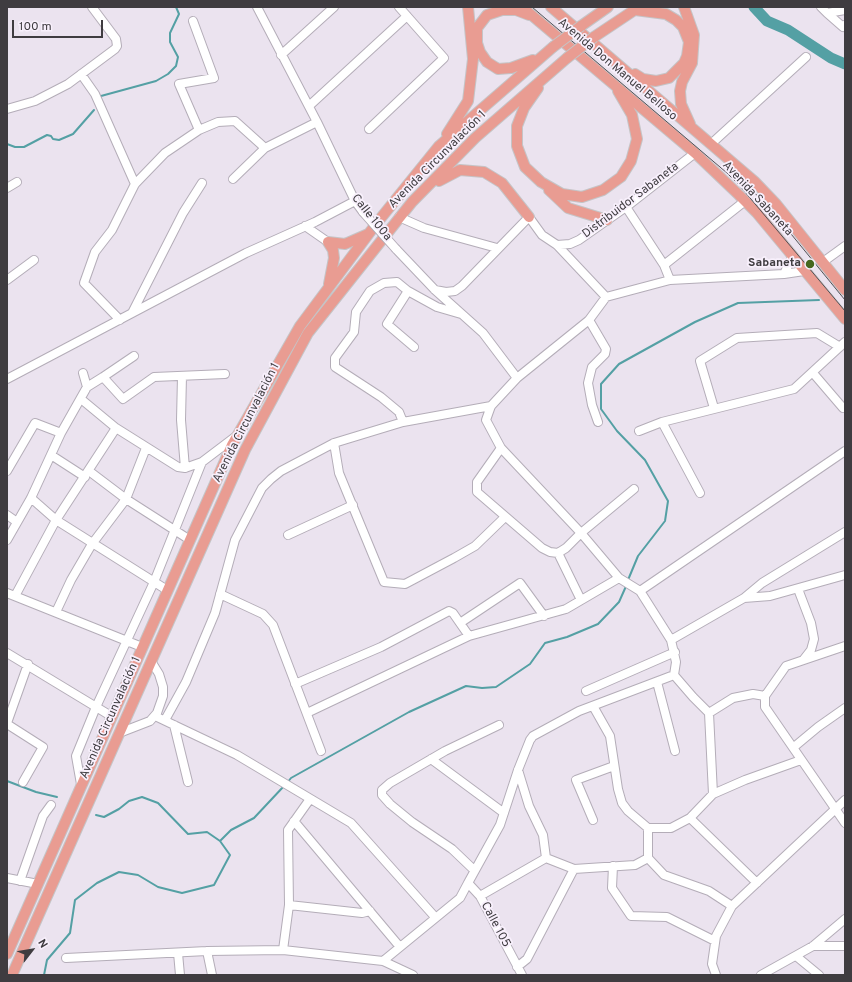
<!DOCTYPE html>
<html>
<head>
<meta charset="utf-8">
<style>
  body { margin:0 }
  #map { position:relative; width:852px; height:982px; overflow:hidden; background:#ebe3ef; font-family:Overpass,sans-serif }
  canvas { display:block }
  .frame { position:absolute; inset:0; border:8px solid #3f3c40; pointer-events:none }
  .north { position:absolute; left:12px; top:930px; width:40px; height:40px; -webkit-text-stroke:3px #f8f0fc; paint-order:stroke; rotate:59deg; font-size:11px; font-weight:700; line-height:16px; text-align:center; color:#3f3c40 }
  .north::after { content:''; display:block; margin:auto; width:14px; height:18px; background:#3f3c40; clip-path:polygon(50% 0,100% 100%,50% 72%,0 100%) }
  .scale { position:absolute; left:12px; top:20px; width:91px; height:18px; box-sizing:border-box; border:2px solid #3f3c40; border-top:0; padding-left:5px; font-size:12px; line-height:14px; white-space:nowrap; color:#3f3c40; -webkit-text-stroke:3px #f8f0fc; paint-order:stroke }
</style>
</head>
<body>
<div id="map">
<canvas width="852" height="982"></canvas>
<div class="frame"></div>
<div class="north">N</div>
<div class="scale">100 m</div>
</div>
<script>
const c = document.querySelector('canvas').getContext('2d');
c.lineJoin = 'round';
const toPath = rows => new Path2D(rows.map(r => 'M' + r).join(''));
function trace(path, color, width, dash) { c.strokeStyle = color; c.lineWidth = width; c.lineCap = dash ? 'butt' : 'round'; c.setLineDash(dash || []); c.stroke(path); }
function label(font, color, halo, rows, align = 'center') {
  c.font = font + ' Overpass,sans-serif'; c.lineWidth = 3.5; c.setLineDash([]); c.textBaseline = 'middle'; c.strokeStyle = halo; c.fillStyle = color; for (const [text, x, y, turn = 0] of rows) {
    c.save(); c.translate(x, y); c.rotate((+turn || 0) * Math.PI / 180); c.textAlign = isNaN(turn) ? turn : align; if (halo) c.strokeText(text, 0, 0); c.fillText(text, 0, 0); c.restore();
  }
}
const stream = toPath([
  [101,96,156,81,168,74,176,66,178,57,170,42,170,33,179,14,176,7],
  [7,144,15,147,24,147,47,135,51,136,53,139,59,140,73,134,94,110],
  [628,580,638,556,665,521,668,501,645,460,617,431,601,409,601,384,619,364,695,322,738,303,819,300],
  [7,781,36,792,57,797],
  [287,783,291,778,409,712,466,686,482,688,496,687,530,664,545,643,567,637,598,624,619,602,627,584],
  [96,815,104,817,119,809,129,801,142,797,158,803,188,834,207,832,220,841],
  [44,975,47,960,70,933,75,900,97,883,119,872,138,875,158,887,182,893,214,885,230,855,220,841,231,830,254,818,284,786]
]);
const river = toPath([
  [754,7,767,21,788,30,831,58,845,64]
]);
const minor = toPath([
  [257,7,317,122,355,201,363,212],
  [821,7,827,13,845,10],
  [827,13,843,27,845,25],
  [193,21,214,78,179,84,199,130],
  [281,55,334,7],
  [81,74,95,94,135,184],
  [309,106,407,16],
  [7,109,35,101,68,84,115,49,117,46,116,39,92,7],
  [369,129,444,58,399,7],
  [711,144,806,57],
  [233,179,265,148],
  [7,188,17,182],
  [626,207,664,265,670,280],
  [399,217,424,228,497,248],
  [305,226,328,242],
  [557,245,570,244,579,240,626,207,695,153],
  [396,249,435,290,483,333,517,378],
  [792,257,784,274,804,271],
  [823,262,845,246],
  [664,265,745,201],
  [7,280,34,260],
  [435,290,446,292,455,291,462,286,529,217,542,235,557,245,606,297,670,280,784,274],
  [606,297,589,320,517,378,491,406,486,420,501,448,581,533,619,578,640,591,671,640,676,662,674,675,693,697,709,713],
  [132,313,183,213,202,183],
  [120,320,84,283,95,252,112,230,135,184,165,153,199,130,218,122,235,121,265,148,317,122],
  [589,320,606,349,605,354,592,367,588,383,592,405,598,422],
  [414,347,387,324,408,291,437,307,461,314],
  [134,356,103,377,123,399,154,377,225,374],
  [813,373,843,408],
  [182,376,181,420,185,468],
  [7,379,246,253,315,222,355,201],
  [87,387,103,377],
  [81,399,116,428,178,467,185,468,202,462,235,437],
  [714,408,700,361,737,338,817,333,840,347],
  [403,422,399,412,381,397,335,367,335,358,354,332,356,312,370,291,384,283,397,282,408,291],
  [662,422,700,493],
  [639,431,662,422,794,389,845,342],
  [334,443,339,473,384,582,405,584,454,558,475,546,505,517],
  [501,448,477,482,477,492,542,548,550,552,558,553,566,548,581,533,634,489],
  [51,455,85,477],
  [7,471,35,423,61,433],
  [89,471,126,499,190,540],
  [31,498,56,520,167,590],
  [7,515,17,522],
  [288,535,353,505],
  [7,540,31,498,61,433,87,387,83,373],
  [558,553,581,600],
  [798,589,811,623,814,639,811,650,804,659],
  [640,591,845,451],
  [7,593,142,647],
  [220,594,263,614,273,625,321,751],
  [15,596,56,520,116,428],
  [744,598,770,596,845,575],
  [56,612,71,580,92,544,126,499,146,448],
  [460,623,520,583,544,616],
  [671,640,744,598,762,583,845,532],
  [845,646,786,666,765,696,765,707,845,823],
  [7,653,111,716],
  [657,682,675,751],
  [295,684,381,647,449,611,453,613,469,636],
  [586,691,675,652],
  [593,706,610,736,618,789,622,803,628,811,648,828,671,828,690,818,713,794,745,780,801,760],
  [307,713,469,636,566,609,619,578],
  [155,716,237,755,351,823,435,917],
  [165,720,186,682,215,613,235,540,262,488,271,479,281,471,334,443,403,422,491,406],
  [7,723,28,664],
  [7,724,43,747,23,782],
  [174,725,188,782],
  [119,733,150,721,157,713,163,696,163,687,159,674,151,661],
  [794,747,818,727,845,708],
  [431,759,504,813],
  [81,784,76,756,96,707,154,582,202,462],
  [713,794,709,713,733,698,753,694,765,696],
  [690,818,757,883],
  [593,820,576,780,614,766],
  [294,821,400,947],
  [648,828,648,858,664,875,709,891,732,906],
  [546,858,574,869,635,865,648,858],
  [613,866,612,888,631,916,667,917,715,941],
  [474,870,452,849,412,822,390,804,382,795,382,790,390,783,445,751,499,725],
  [7,878,38,884],
  [20,881,43,816,51,805],
  [480,896,546,858,543,835,529,806,518,770],
  [289,905,362,913,370,911],
  [813,946,845,946],
  [283,950,289,905,288,830,310,799],
  [207,951,212,975],
  [178,953,180,975],
  [796,956,819,975],
  [66,958,207,951,283,950,383,961,413,975],
  [383,961,460,898,468,883],
  [517,967,527,959,574,869],
  [522,975,480,896,468,883,500,825,518,770,530,740,533,736,579,711,674,675],
  [716,975,712,964,716,936,732,906,845,800],
  [761,975,813,946,845,919]
]);
const major = toPath([
  [522,7,695,153,739,195,757,213,845,319],
  [551,7,754,181,776,204,845,290],
  [684,7,694,35,692,63,682,82,680,91,681,104,690,124],
  [635,10,666,14,676,20,683,27,689,42,687,56,684,63,669,78,656,81,643,79,635,74],
  [529,15,516,10,502,10,487,15,477,28,477,43,480,52,487,62,498,69,511,68,533,60],
  [581,26,608,7],
  [594,37,639,7],
  [538,88,524,108,517,126,517,146,525,167,541,182,562,194,582,197,603,190,621,177,631,161,637,139,632,115,618,91],
  [447,134,468,101,473,59,468,7],
  [439,181,460,170,484,172,502,183,529,217],
  [549,190,568,208,607,220],
  [328,242,333,250,334,258,329,284],
  [328,242,345,244,368,234],
  [7,954,232,445,300,326,376,224,439,146,553,47],
  [12,975,245,450,308,333,412,202,475,138,567,58]
]);
const tram = toPath([
  [532,7,727,173,740,186,845,311],
  [729,168,769,207,845,300]
]);
const minorBridge = toPath([
  [363,212,396,249]
]);
const majorBridge = toPath([
  [553,47,581,26],
  [567,58,594,37]
]);
const markers = [
  [810,264,5,"#46671e"]
];
const streetNames = [
  ["Avenida Don Manuel Belloso",617,70,40],
  ["Avenida Circunvalación 1",438,160,-45],
  ["Avenida Sabaneta",757,199,47],
  ["Distribuidor Sabaneta",631,201,-37],
  ["Calle 100a",371,218,51],
  ["Avenida Circunvalación 1",247,423,-63],
  ["Avenida Circunvalación 1",111,718,-66],
  ["Calle 105",495,925,62]
];
const poiNames = [
  ["Sabaneta",801,264]
];
trace(stream, '#54a0a4', 2);
trace(river, '#54a0a4', 11);
trace(minor, '#b4adb8', 10);
trace(major, '#c5c4c6', 12);
trace(minor, '#fff', 8);
trace(major, '#e99c92', 10);
trace(tram, '#555257', 1);
trace(minorBridge, '#b4adb8', 10, []);
trace(majorBridge, '#c5c4c6', 12, []);
trace(minorBridge, '#fff', 8);
trace(majorBridge, '#e99c92', 10);
for (const [x, y, r, color] of markers) { const dot = new Path2D(); dot.arc(x, y, r, 0, 2 * Math.PI); c.fillStyle = color; c.fill(dot); trace(dot, '#f8f0fc', 1.5); }
label('12px', '#3f3c40', '#f8f0fc', streetNames);
label('bold 12px', '#3f3c40', '#f8f0fc', poiNames, 'right');
</script>
</body>
</html>
